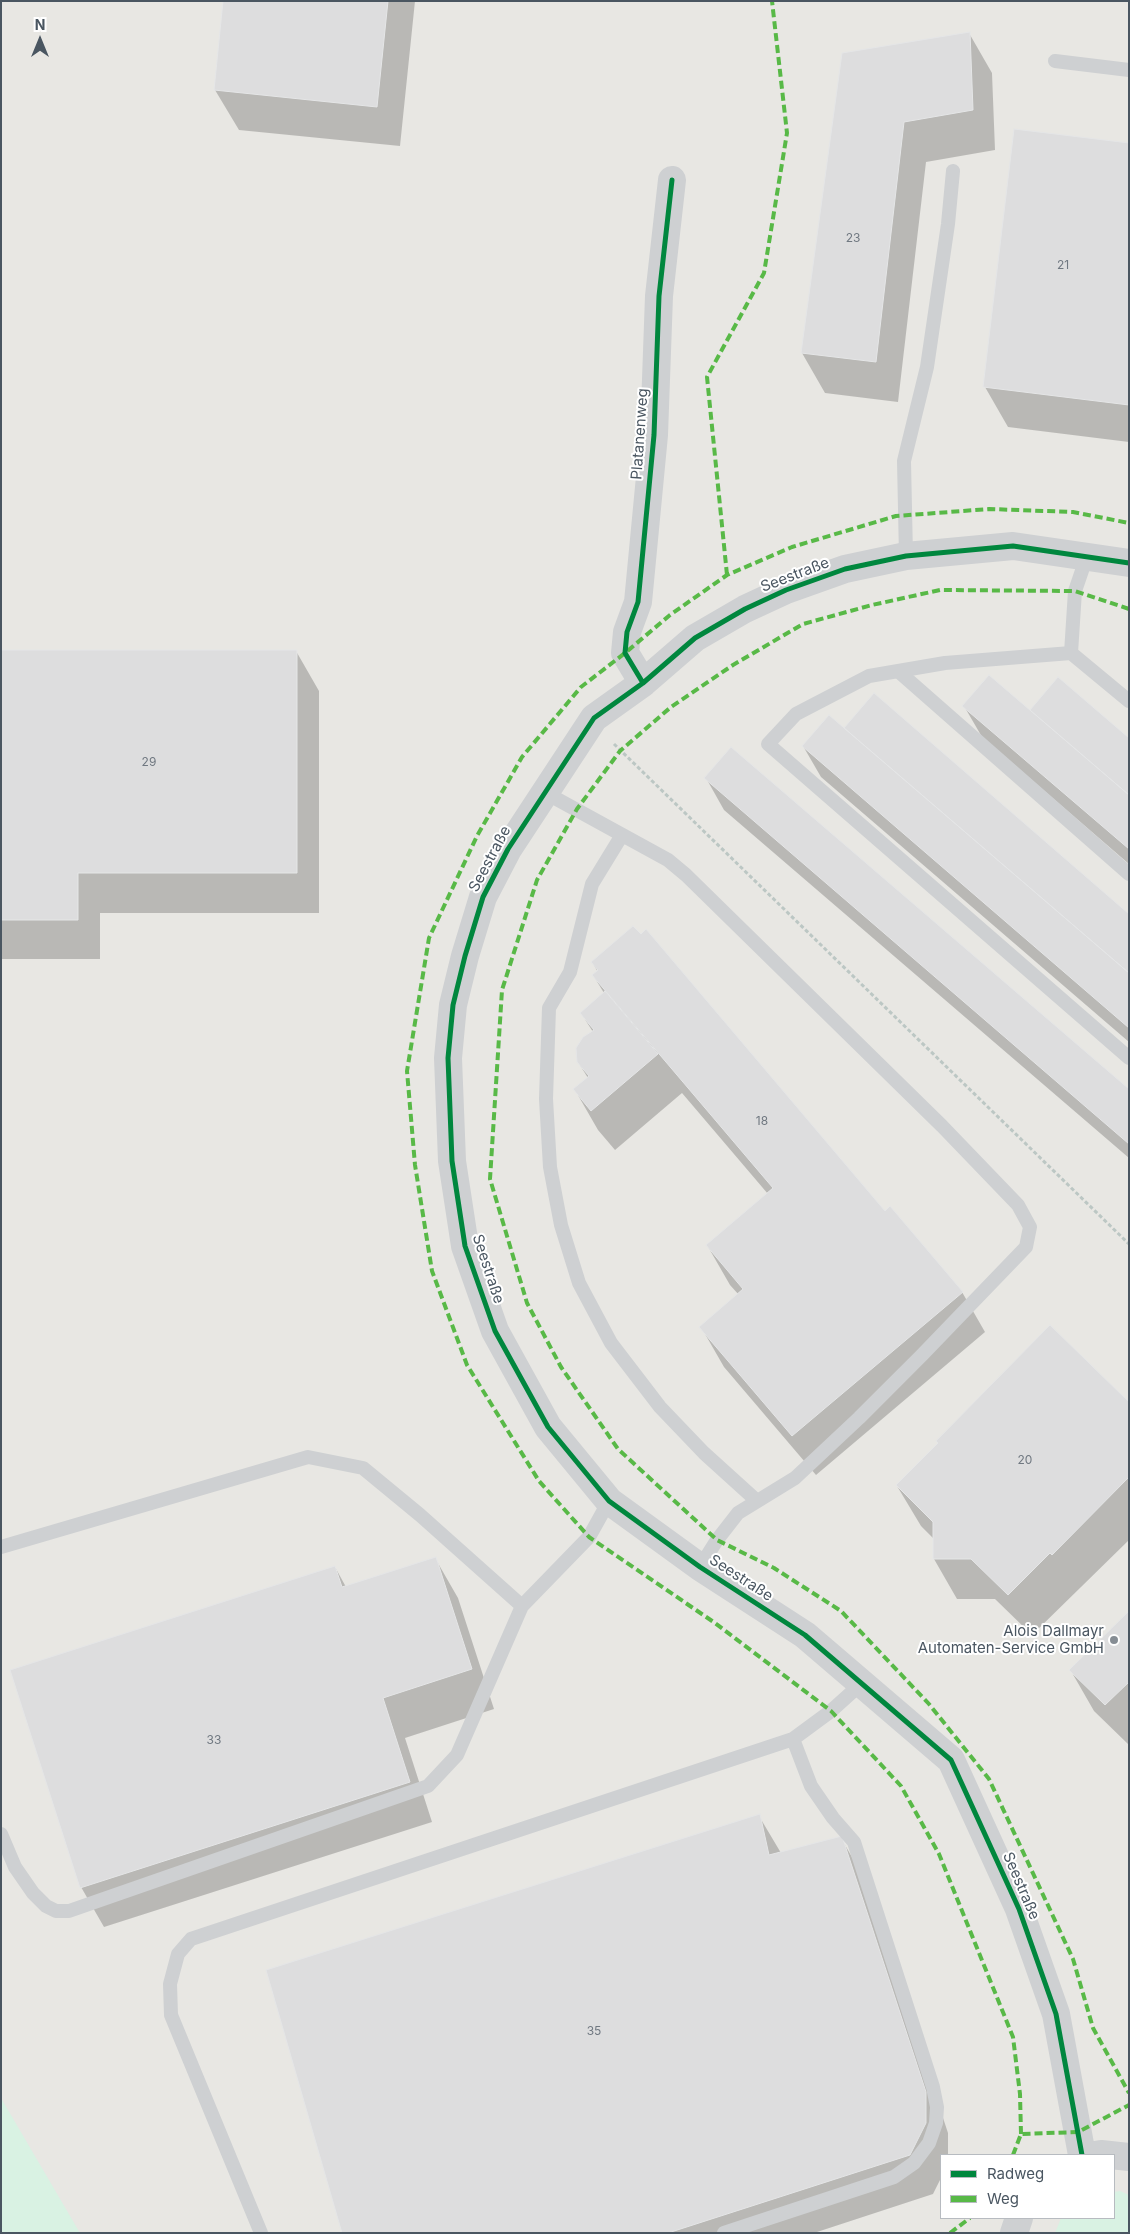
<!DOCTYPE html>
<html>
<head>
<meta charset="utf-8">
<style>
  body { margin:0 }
  #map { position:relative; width:1130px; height:2234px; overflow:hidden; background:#f4f4f4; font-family:Inter,sans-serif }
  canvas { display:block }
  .frame { position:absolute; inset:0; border:2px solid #4a5661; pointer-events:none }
  .legend { position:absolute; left:940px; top:2154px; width:175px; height:65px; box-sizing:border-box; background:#fff; border:1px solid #b7bbc0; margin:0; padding:6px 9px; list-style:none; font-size:15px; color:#4a5661 }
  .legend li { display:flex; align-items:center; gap:10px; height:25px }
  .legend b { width:25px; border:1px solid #b7bbc0 }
  .north { position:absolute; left:15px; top:15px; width:50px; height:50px; -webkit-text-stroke:4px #fff; paint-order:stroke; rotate:0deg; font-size:14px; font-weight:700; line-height:20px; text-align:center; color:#4a5661 }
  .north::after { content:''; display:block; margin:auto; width:18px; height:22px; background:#4a5661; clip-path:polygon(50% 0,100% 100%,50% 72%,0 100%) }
</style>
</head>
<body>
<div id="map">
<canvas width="1130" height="2234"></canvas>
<div class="frame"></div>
<ul class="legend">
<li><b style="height:6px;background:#00873e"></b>Radweg</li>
<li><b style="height:6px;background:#58b947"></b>Weg</li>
</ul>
<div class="north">N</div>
</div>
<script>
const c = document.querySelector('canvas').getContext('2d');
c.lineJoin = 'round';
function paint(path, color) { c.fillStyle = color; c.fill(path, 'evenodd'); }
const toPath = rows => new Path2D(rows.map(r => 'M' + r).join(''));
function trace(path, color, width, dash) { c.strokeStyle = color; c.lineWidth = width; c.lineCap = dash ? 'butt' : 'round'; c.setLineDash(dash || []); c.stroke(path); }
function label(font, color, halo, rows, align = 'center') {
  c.font = font + ' Inter,sans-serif'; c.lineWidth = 4; c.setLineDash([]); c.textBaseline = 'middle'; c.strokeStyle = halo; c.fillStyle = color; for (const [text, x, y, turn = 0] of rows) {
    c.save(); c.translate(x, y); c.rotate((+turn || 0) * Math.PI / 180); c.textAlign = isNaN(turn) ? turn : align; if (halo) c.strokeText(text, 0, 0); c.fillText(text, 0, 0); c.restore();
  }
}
const commercial = toPath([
  [1,1,1129,1,1129,2233,1,2233],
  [941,2155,1114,2155,1114,2218,941,2218]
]);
const green = toPath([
  [1,2098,80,2233,1,2233],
  [1120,2191,1129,2195,1129,2233,1055,2233,1061,2218,1114,2218,1114,2192]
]);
const shadow = toPath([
  [224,1,415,1,400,146,239,130,215,90],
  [969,33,992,73,995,150,926,162,898,402,825,393,802,353,843,54],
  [1129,144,1129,442,1008,427,985,387],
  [1,651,296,651,319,691,319,913,100,913,100,959,1,959],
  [1058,679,1129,740,1129,864,982,737,964,706,1030,712],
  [844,729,1129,915,1129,1042,821,777,803,746],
  [706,778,1129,1091,1129,1158,724,810],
  [592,962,885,1212,962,1292,985,1332,816,1475,724,1367,701,1327,739,1295,730,1285,707,1245,768,1194,682,1093,615,1150,598,1130,575,1090,588,1078,578,1062,593,1032,581,1013,604,993,593,975,598,972],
  [1129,1404,1129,1540,1032,1635,995,1599,957,1599,934,1559,934,1539,921,1526,897,1486,939,1444],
  [435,1558,458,1598,494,1709,405,1738,432,1822,104,1927,81,1887,335,1567,346,1587],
  [1129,1612,1129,1745,1094,1711,1071,1671],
  [759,1816,781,1853,841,1838,864,1878,948,2133,948,2155,941,2155,941,2178,933,2194,814,2233,343,2233]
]);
const building = toPath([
  [223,1,388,1,377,107,214,90,223,1],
  [970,32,973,110,904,122,876,362,801,353,842,53,970,32],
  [1014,129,1129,143,1129,405,983,387,1014,129],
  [1,650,297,650,297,873,78,873,78,920,1,920,1,650],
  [989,675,1129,795,1129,849,962,706,989,675],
  [1058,677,1129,738,1129,795,1030,710,1058,677],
  [874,693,1129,914,1129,973,844,728,874,693],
  [829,715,1129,973,1129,1028,802,746,829,715],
  [731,747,1129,1089,1129,1144,704,778,731,747],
  [633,926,641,934,646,929,885,1211,890,1206,963,1292,792,1436,699,1327,743,1289,706,1245,773,1188,592,975,598,970,591,962,633,926],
  [605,991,658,1054,591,1111,573,1089,589,1076,577,1062,576,1048,583,1037,594,1030,580,1013,605,991],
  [1050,1325,1129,1402,1129,1477,1052,1555,1050,1553,1008,1595,971,1559,933,1559,933,1522,896,1485,938,1443,936,1441,1050,1325],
  [436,1557,472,1669,383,1698,410,1782,80,1888,10,1670,335,1566,342,1587,436,1557],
  [1129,1611,1129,1682,1105,1705,1069,1670,1129,1611],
  [760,1814,769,1855,842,1836,926,2092,926,2123,910,2155,668,2233,342,2233,266,1970,760,1814]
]);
const path = toPath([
  [614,744,1129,1244]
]);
const service = toPath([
  [1055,61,1129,70],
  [906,556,904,461,927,367,948,224,953,171],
  [1087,556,1075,591,1071,653,945,663,869,676,796,714,768,744,1129,1058],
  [1071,653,1129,701],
  [898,671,1129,874],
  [544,792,668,860,686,875,942,1126,1018,1205,1030,1227,1026,1247,922,1355,859,1418,795,1478,738,1513,717,1540,700,1567],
  [622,835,592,884,570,972,549,1008,546,1099,550,1167,561,1225,579,1283,611,1343,660,1407,704,1453,757,1501],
  [1,1547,308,1457,363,1468,420,1515,522,1606],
  [1,1834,15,1867,33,1893,46,1906,56,1911,69,1911,428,1786,457,1755,522,1606,589,1537,609,1501],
  [261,2233,171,2015,170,1984,178,1954,191,1939,793,1739,831,1711,862,1683],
  [724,2233,894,2177,914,2163,929,2143,936,2123,937,2107,933,2087,854,1842,833,1818,811,1786,793,1739]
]);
const minor = toPath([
  [643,683,625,653,627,632,638,602,654,435,659,296,672,180],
  [1082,2155,1056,2014,1019,1909,951,1760,805,1635,700,1567,609,1501,548,1427,495,1331,465,1246,452,1161,448,1058,453,1005,465,956,483,897,508,849,594,718,643,683,695,638,745,609,786,590,845,569,906,556,1013,546,1129,563],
  [1095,2155,1101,2154,1129,2157],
  [1014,2233,1019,2218]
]);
const quiet = toPath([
  [727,575,707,377,764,273,787,133,772,1],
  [1129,609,1075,591,940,590,872,605,803,624,733,665,671,707,620,751,577,809,537,880,502,990,490,1179,527,1303,561,1367,618,1449,717,1540,774,1568,841,1611,929,1704,989,1779,1073,1959,1093,2028,1129,2093],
  [1021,2134,1020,2094,1013,2037,939,1854,901,1786,831,1711,715,1623,589,1537,539,1481,467,1365,432,1271,415,1165,407,1071,429,938,477,836,522,757,581,687,625,653,670,615,727,575,792,547,896,516,989,509,1073,512,1129,523],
  [1013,2155,1021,2134,1078,2132,1129,2105],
  [950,2233,970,2218]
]);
const cycleway = toPath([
  [643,683,625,653,627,632,638,602,654,435,659,296,672,180],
  [1082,2155,1056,2014,1019,1909,951,1760,805,1635,700,1567,609,1501,548,1427,495,1331,465,1246,452,1161,448,1058,453,1005,465,956,483,897,508,849,594,718,643,683,695,638,745,609,786,590,845,569,906,556,1013,546,1129,563]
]);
const markers = [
  [1114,1640,5,"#868d94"]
];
const numberNames = [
  ["23",853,238],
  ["21",1063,265],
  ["29",149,762],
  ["18",762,1121],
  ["20",1025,1460],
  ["33",214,1740],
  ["35",594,2031]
];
const streetNames = [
  ["Platanenweg",640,434,-86],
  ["Seestraße",795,575,-21],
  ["Seestraße",490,859,-62],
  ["Seestraße",488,1269,72],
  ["Seestraße",741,1578,33],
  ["Seestraße",1021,1886,67]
];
const poiNames = [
  ["Alois Dallmayr",1104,1631],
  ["Automaten-Service GmbH",1104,1648]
];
paint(commercial, '#e8e7e3');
paint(green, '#d9f2e3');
paint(shadow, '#0003');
paint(building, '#ddddde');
trace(building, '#e5e6e7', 1);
trace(path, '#bcc7c4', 3, [4, 2.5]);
trace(service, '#ced0d2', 14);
trace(minor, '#ced0d2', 28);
trace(quiet, '#58b947', 4, [8, 4]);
trace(cycleway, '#00873e', 5);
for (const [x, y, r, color] of markers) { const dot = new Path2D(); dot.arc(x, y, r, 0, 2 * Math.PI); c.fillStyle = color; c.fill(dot); trace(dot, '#fff', 2); }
label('12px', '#707881', null, numberNames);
label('15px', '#4a5661', '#fff', streetNames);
label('15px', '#4a5661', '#fff', poiNames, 'right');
</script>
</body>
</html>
